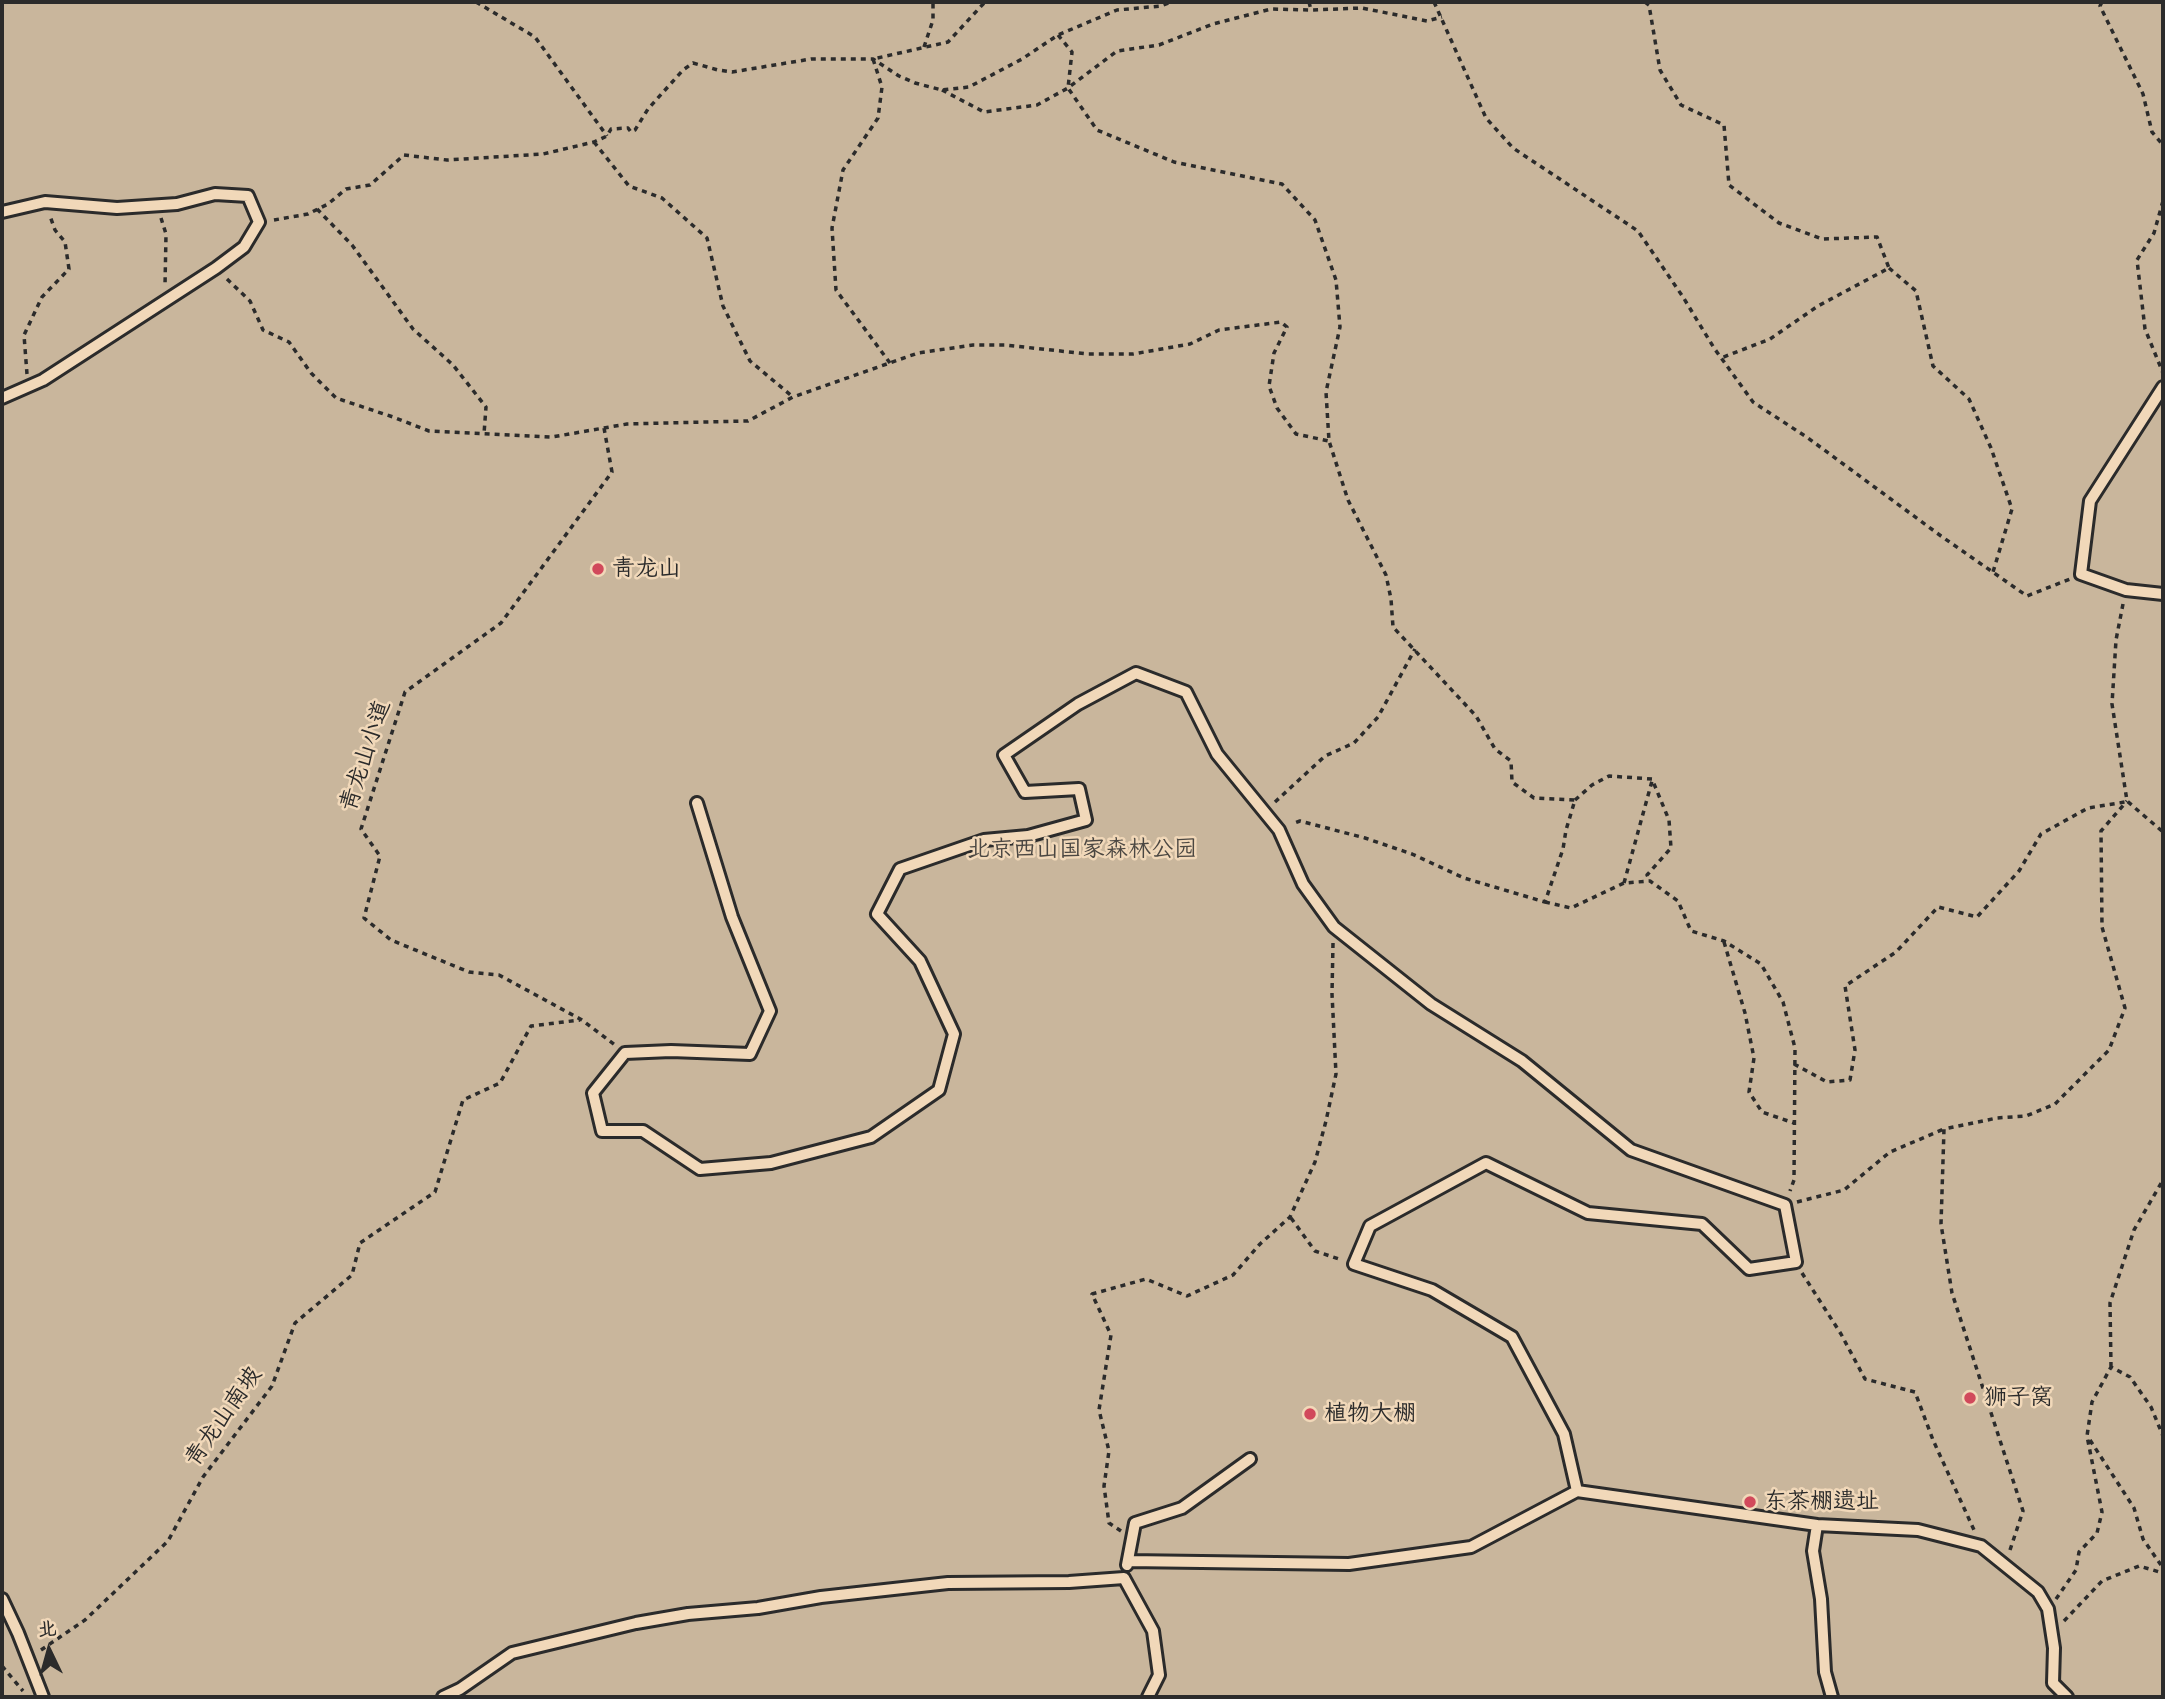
<!DOCTYPE html>
<html>
<head>
<meta charset="utf-8">
<style>
  body { margin:0 }
  #map { position:relative; width:2165px; height:1699px; overflow:hidden; background:#e9d1b3; font-family:Sriracha,"LXGW WenKai TC",sans-serif }
  canvas { display:block }
  .frame { position:absolute; inset:0; border:4px solid #2b2b2b; pointer-events:none }
  .north { position:absolute; left:14px; top:1615px; width:70px; height:70px; -webkit-text-stroke:5px #f1d8b9; paint-order:stroke; rotate:355deg; font-size:19px; font-weight:700; line-height:28px; text-align:center; color:#2b2b2b }
  .north::after { content:''; display:block; margin:auto; width:24px; height:32px; background:#2b2b2b; clip-path:polygon(50% 0,100% 100%,50% 72%,0 100%) }
</style>
</head>
<body>
<div id="map">
<canvas width="2165" height="1699"></canvas>
<div class="frame"></div>
<div class="north">北</div>
</div>
<script>
const c = document.querySelector('canvas').getContext('2d');
c.lineJoin = 'round';
function paint(path, color) { c.fillStyle = color; c.fill(path, 'evenodd'); }
const toPath = rows => new Path2D(rows.map(r => 'M' + r).join(''));
function trace(path, color, width, dash) { c.strokeStyle = color; c.lineWidth = width; c.lineCap = dash ? 'butt' : 'round'; c.setLineDash(dash || []); c.stroke(path); }
function label(font, color, halo, rows, align = 'center') {
  c.font = font + ' Sriracha,"LXGW WenKai TC",sans-serif'; c.lineWidth = 5; c.setLineDash([]); c.textBaseline = 'middle'; c.strokeStyle = halo; c.fillStyle = color; for (const [text, x, y, turn = 0] of rows) {
    c.save(); c.translate(x, y); c.rotate((+turn || 0) * Math.PI / 180); c.textAlign = isNaN(turn) ? turn : align; if (halo) c.strokeText(text, 0, 0); c.fillText(text, 0, 0); c.restore();
  }
}
const green = toPath([
  [2,2,2163,2,2163,1697,2,1697]
]);
const path = toPath([
  [476,2,535,37,607,136],
  [1309,2,1311,10],
  [1434,2,1486,118,1513,148,1638,231,1683,297,1714,348,1753,402,1808,438,1941,536,2027,596,2070,579],
  [1645,2,1649,5,1660,70,1681,105,1724,125,1729,185,1779,223,1822,239,1877,237,1889,268,1818,306,1770,339,1721,358],
  [2102,2,2100,6,2143,94,2152,132,2163,145],
  [1058,35,1072,52,1068,88,1097,130,1174,162,1282,184,1315,220,1336,280,1340,327,1326,392,1329,441,1348,500,1386,575,1391,599,1393,627,1476,716,1495,749,1511,761,1512,782,1534,798,1575,800,1566,830,1563,849,1545,902,1464,878,1412,854,1365,838,1300,821,1292,824],
  [924,47,933,20,933,2],
  [942,90,984,112,1037,105,1068,88,1117,51,1159,45,1213,24,1271,9,1311,10,1362,8,1427,21,1442,17],
  [594,142,629,186,662,198,707,238,723,306,750,361,793,397],
  [2163,201,2154,233,2137,260,2145,329,2163,373],
  [317,209,352,245,413,329,453,365,486,407,484,434],
  [161,218,166,234,165,286],
  [274,220,308,214,328,204,346,189,370,185,404,155,447,160,543,154,594,142,607,136,611,129,628,128,631,132,635,130,648,109,683,70,693,63,718,70,732,72,811,59,873,59,899,76,915,83,942,90,969,87,1022,59,1058,35,1117,10,1161,6,1171,2],
  [1889,268,1916,291,1933,366,1969,399,1991,448,2012,509,1993,572],
  [227,279,250,301,263,330,289,342,311,373,336,398,393,417,429,431,552,437,627,424,748,421,793,397,918,353,973,345,1005,345,1088,354,1133,354,1190,344,1219,330,1281,322,1287,327,1274,353,1269,386,1277,408,1296,434,1329,441],
  [890,363,836,290,832,228,843,170,878,118,882,87,873,59,948,42,985,2],
  [27,374,24,335,42,297,69,269,65,242,55,230,50,216],
  [604,428,612,472,501,623,405,692,361,829,380,856,364,918,391,940,469,972,499,975,582,1020,615,1045],
  [2123,604,2116,640,2112,704,2127,801,2163,832],
  [1575,800,1592,785,1609,776,1652,779,1669,820,1671,848,1647,875,1650,881],
  [1275,802,1325,756,1354,743,1378,717,1415,649],
  [1624,883,1652,781],
  [1545,902,1571,908,1624,883,1650,881,1678,901,1691,931,1724,941,1761,964,1783,1002,1795,1048,1794,1180,1790,1191],
  [1724,942,1745,1013,1754,1058,1749,1092,1762,1112,1794,1123],
  [1794,1064,1827,1082,1850,1080,1855,1050,1845,986,1896,952,1938,907,1977,917,2019,871,2041,834,2088,808,2125,802],
  [1797,1202,1844,1190,1890,1152,1944,1129],
  [1291,1218,1315,1251,1342,1260],
  [1802,1273,1841,1334,1865,1379,1915,1392,1933,1440,1974,1530],
  [2111,1367,2110,1303,2134,1230,2163,1180],
  [2090,1440,2134,1508,2143,1539,2163,1568],
  [1121,1531,1109,1523,1104,1486,1109,1451,1099,1410,1111,1335,1092,1294,1146,1279,1187,1296,1233,1275,1260,1244,1290,1217,1315,1162,1326,1121,1336,1074,1332,994,1333,943],
  [2010,1550,2023,1511,1952,1293,1941,1224,1944,1129,1997,1118,2026,1116,2055,1104,2109,1050,2125,1008,2102,927,2101,831,2127,801],
  [2056,1599,2076,1570,2079,1552,2097,1533,2102,1512,2087,1436,2092,1402,2111,1367,2130,1377,2151,1407,2163,1436],
  [2064,1621,2102,1581,2139,1566,2163,1573],
  [41,1650,85,1620,168,1541,203,1477,272,1386,295,1323,352,1275,360,1243,435,1192,463,1100,500,1083,531,1026,580,1020],
  [2,1666,23,1691]
]);
const service = toPath([
  [2,212,45,202,117,208,177,204,215,194,248,196,259,222,244,247,216,268,43,380,2,398],
  [2163,387,2090,501,2081,574,2126,590,2163,594],
  [697,803,732,917,770,1011,750,1054,671,1051,625,1053,593,1093,602,1131,643,1131,700,1169,771,1163,871,1137,939,1090,954,1034,920,961,877,914,900,869,984,840,1028,836,1086,820,1079,789,1025,792,1004,755,1078,704,1136,673,1186,692,1217,754,1279,830,1303,884,1334,927,1431,1004,1522,1061,1631,1150,1785,1205,1796,1262,1749,1269,1702,1224,1588,1213,1486,1163,1370,1226,1354,1264,1432,1290,1512,1337,1564,1434,1577,1491],
  [1128,1561,1349,1564,1471,1547,1577,1491,1817,1525],
  [1127,1565,1135,1523,1182,1508,1250,1459],
  [2,1599,18,1633,43,1697],
  [443,1697,460,1689,512,1653,636,1623,688,1614,758,1608,821,1597,948,1583,1069,1582,1124,1578,1153,1631,1159,1675,1148,1697],
  [1832,1697,1825,1672,1821,1599,1813,1551,1817,1525,1918,1530,1981,1546,2038,1592,2048,1609,2054,1648,2053,1683,2067,1697]
]);
const markers = [
  [598,569,7,"#d1495b"],
  [1970,1398,7,"#d1495b"],
  [1310,1414,7,"#d1495b"],
  [1750,1502,7,"#d1495b"]
];
const poiNames = [
  ["青龙山",612,569],
  ["狮子窝",1984,1398],
  ["植物大棚",1324,1414],
  ["东茶棚遗址",1764,1502]
];
const streetNames = [
  ["青龙山小道",366,756,-72],
  ["青龙山南坡",224,1417,-55]
];
const parkNames = [
  ["北京西山国家森林公园",1082,850]
];
paint(green, '#c9b69c');
trace(service, '#2b2b2b', 16);
trace(path, '#2b2b2b', 3.5, [5, 5]);
trace(service, '#f1d8b9', 10);
for (const [x, y, r, color] of markers) { const dot = new Path2D(); dot.arc(x, y, r, 0, 2 * Math.PI); c.fillStyle = color; c.fill(dot); trace(dot, '#f1d8b9', 2.5); }
label('23px', '#2b2b2b', '#f1d8b9', poiNames, 'left');
label('23px', '#2b2b2b', '#f1d8b9', streetNames);
label('23px', '#4b4742', '#f1d8b9', parkNames);
</script>
</body>
</html>
